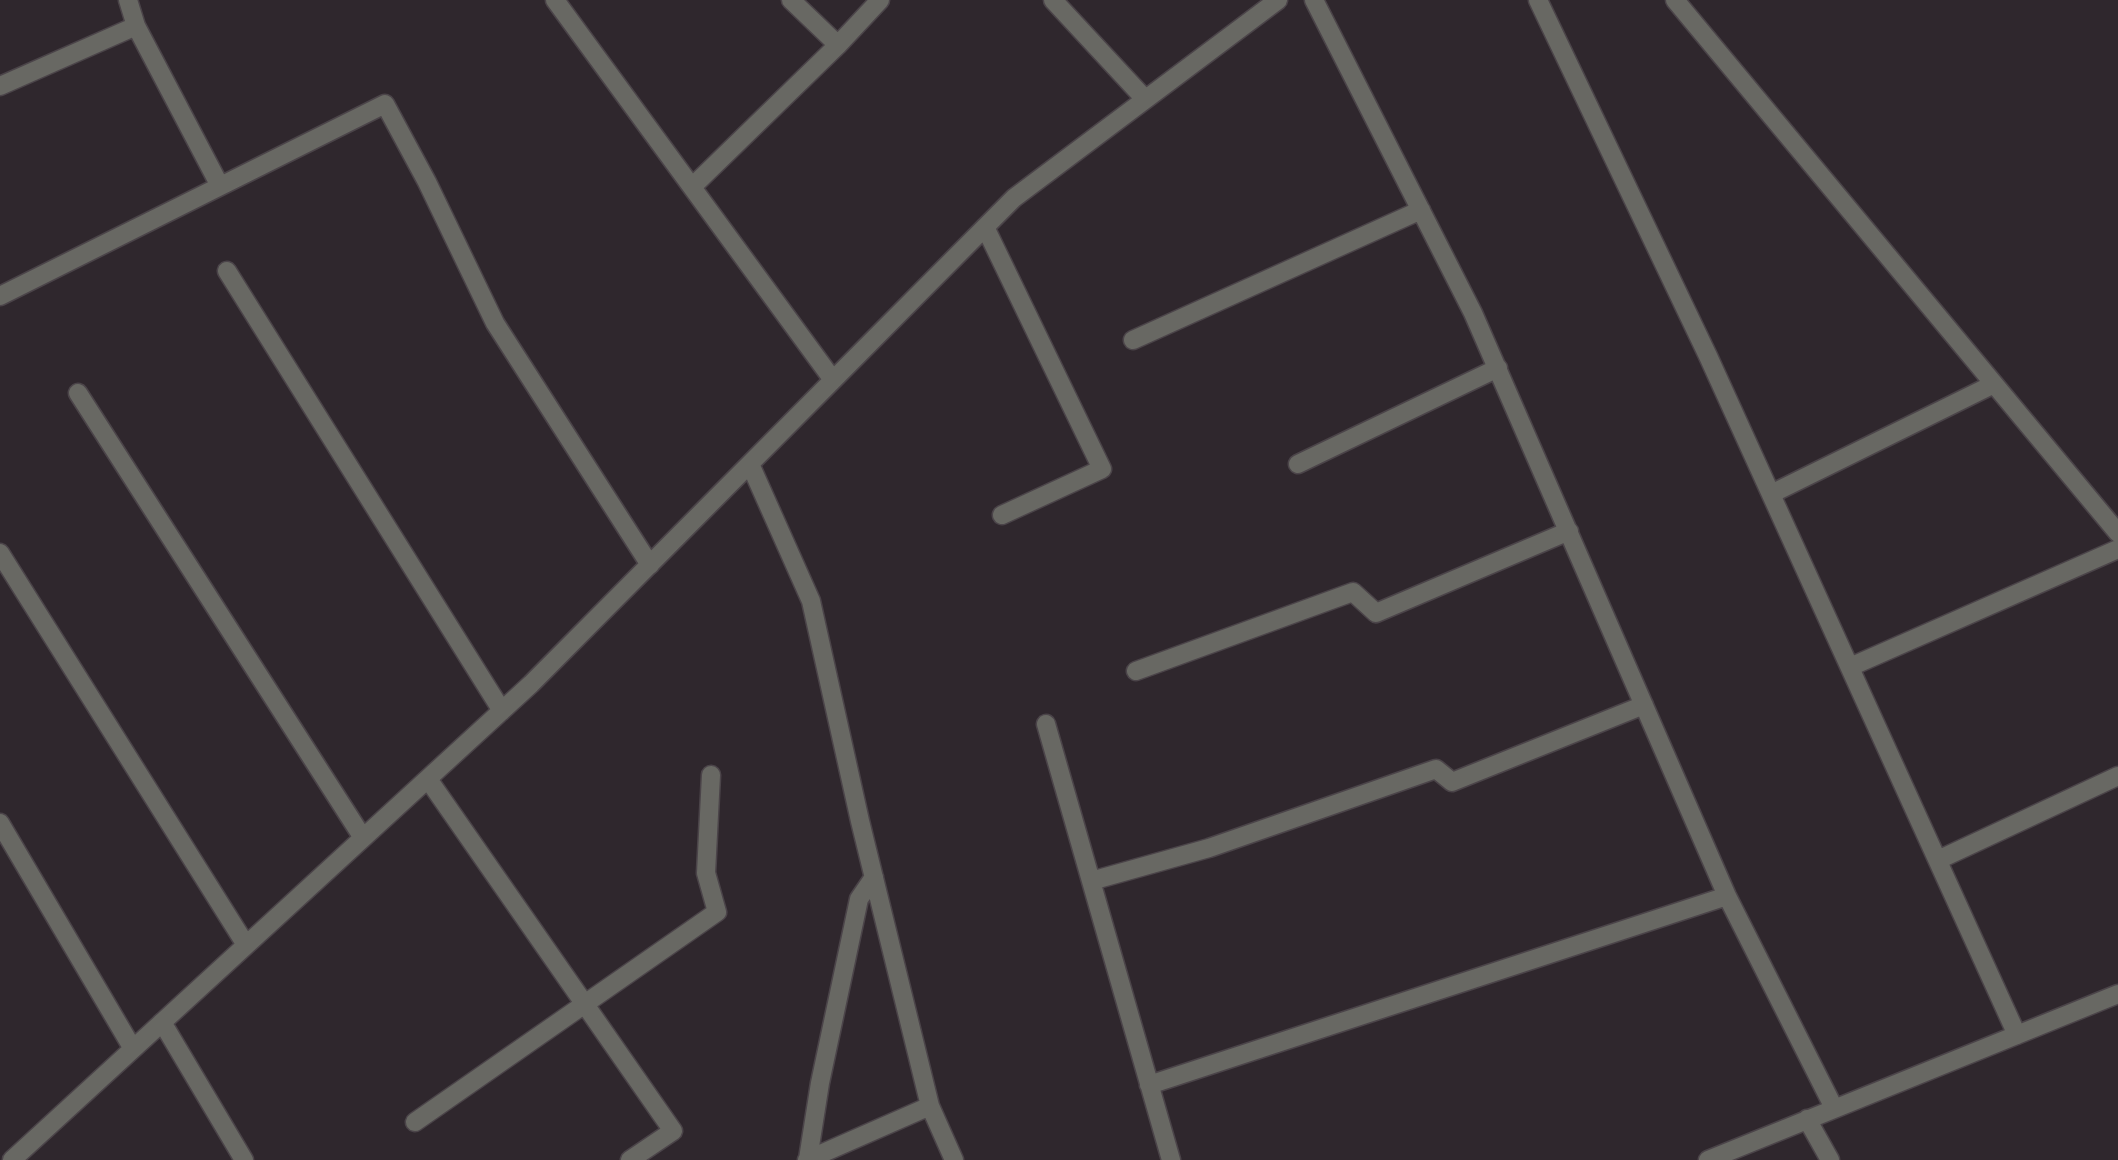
<!DOCTYPE html>
<html>
<head>
<meta charset="utf-8">
<style>
  body { margin:0 }
  canvas { display:block; background:#2f272d }
</style>
</head>
<body>
<canvas width="2118" height="1160"></canvas>
<script>
const c = document.querySelector('canvas').getContext('2d');
c.lineJoin = 'round';
const toPath = rows => new Path2D(rows.map(r => 'M' + r).join(''));
function trace(path, color, width, dash) { c.strokeStyle = color; c.lineWidth = width; c.lineCap = dash ? 'butt' : 'round'; c.setLineDash(dash || []); c.stroke(path); }
const minor = toPath([
  [128,0,136,26,220,186],
  [555,0,833,380],
  [791,0,838,45],
  [1053,0,1145,99],
  [1314,0,1473,313,1727,896,1834,1108],
  [1538,0,1708,356,2017,1035],
  [1675,0,2118,533],
  [0,86,136,26],
  [692,187,838,45,880,0],
  [985,227,1102,469,1002,515],
  [227,271,502,711],
  [0,296,385,104,427,182,495,323,650,565],
  [1133,340,1421,210],
  [78,393,363,838],
  [750,464,811,601,860,821,930,1106,954,1160],
  [1298,464,1498,368],
  [1771,494,1994,384],
  [0,553,246,945],
  [1850,667,2118,549],
  [1136,671,1353,592,1376,613,1569,531],
  [1046,724,1171,1160],
  [428,779,673,1131,630,1160],
  [0,823,133,1049],
  [1938,860,2118,776],
  [1091,881,1209,848,1436,769,1452,782,1644,705],
  [162,1022,244,1160],
  [1149,1085,1727,896],
  [1807,1119,1830,1160],
  [415,1122,717,912,706,873,711,775],
  [808,1159,820,1083,859,899,874,877],
  [12,1160,531,684,1014,198,1278,0],
  [807,1160,930,1106],
  [1708,1160,2118,994]
]);
trace(minor, '#4b4449', 21);
trace(minor, '#686863', 18);
</script>
</body>
</html>
